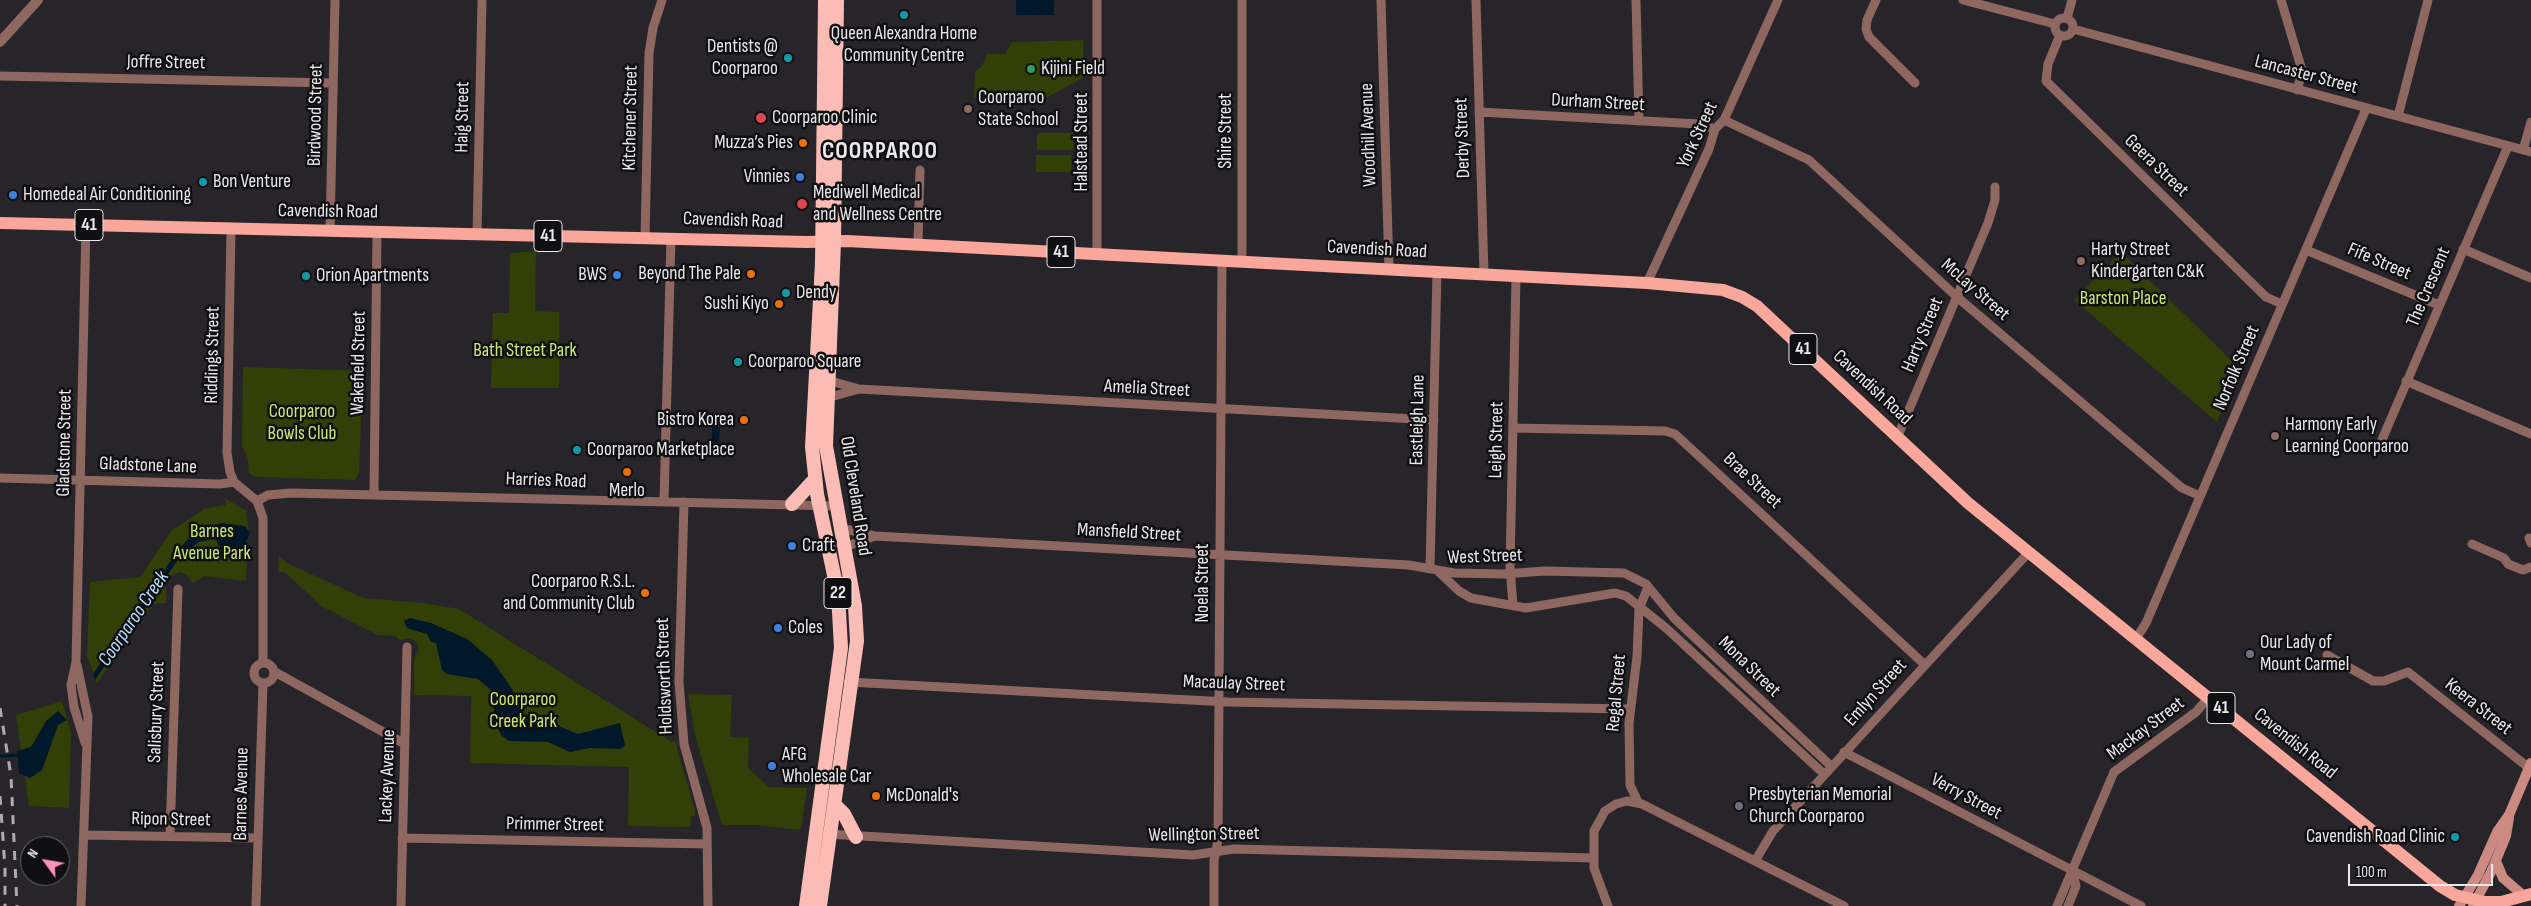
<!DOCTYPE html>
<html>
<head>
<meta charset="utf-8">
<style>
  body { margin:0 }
  #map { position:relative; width:2531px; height:906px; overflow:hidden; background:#28252a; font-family:"Sofia Sans Condensed",sans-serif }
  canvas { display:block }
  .north { position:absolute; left:20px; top:836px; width:50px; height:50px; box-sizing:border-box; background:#100f11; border:1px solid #676668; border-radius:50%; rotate:302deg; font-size:14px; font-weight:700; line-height:20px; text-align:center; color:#eae8eb }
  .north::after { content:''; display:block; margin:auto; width:18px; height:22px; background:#fe8ebc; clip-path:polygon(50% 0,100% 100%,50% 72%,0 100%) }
  .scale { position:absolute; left:2348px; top:864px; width:145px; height:22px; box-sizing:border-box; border:2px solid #eae8eb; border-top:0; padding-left:6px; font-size:15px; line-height:18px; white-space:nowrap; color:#eae8eb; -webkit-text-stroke:4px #100f11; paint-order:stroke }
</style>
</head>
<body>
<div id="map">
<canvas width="2531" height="906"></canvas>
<div class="north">N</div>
<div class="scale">100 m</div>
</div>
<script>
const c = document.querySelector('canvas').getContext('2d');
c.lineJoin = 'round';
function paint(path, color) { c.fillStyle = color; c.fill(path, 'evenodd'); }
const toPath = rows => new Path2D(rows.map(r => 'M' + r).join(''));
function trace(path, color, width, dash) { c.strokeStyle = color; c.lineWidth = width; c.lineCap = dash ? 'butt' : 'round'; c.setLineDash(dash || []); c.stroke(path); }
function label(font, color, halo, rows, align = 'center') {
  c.font = font + ' "Sofia Sans Condensed",sans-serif'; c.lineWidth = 5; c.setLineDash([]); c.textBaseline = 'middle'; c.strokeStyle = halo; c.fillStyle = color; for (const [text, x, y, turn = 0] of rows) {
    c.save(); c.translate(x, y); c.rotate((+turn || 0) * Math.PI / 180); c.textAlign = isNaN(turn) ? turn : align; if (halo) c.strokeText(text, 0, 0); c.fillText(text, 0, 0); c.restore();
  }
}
const green = toPath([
  [1083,40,1083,78,1040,101,1011,103,1011,98,992,97,991,100,974,98,975,72,982,66,987,54,1005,54,1012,42],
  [1037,133,1073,133,1073,150,1037,150],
  [1036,155,1071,155,1071,172,1036,172],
  [536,251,535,311,559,312,559,388,491,388,493,313,509,313,510,253],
  [2121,252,2239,368,2217,422,2074,300],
  [243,367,363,371,359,473,355,480,258,477,249,474,248,460,242,445],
  [225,498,246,511,248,527,246,581,205,576,192,583,188,576,181,572,172,575,166,581,166,603,153,604,97,683,87,656,90,582,140,577,172,530,204,509,226,505],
  [279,556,287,563,363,598,423,603,459,609,672,742,675,741,695,811,695,816,691,816,690,827,628,826,629,767,470,763,471,696,414,695,414,658,419,650,417,642,409,638,400,640,395,636,378,635,321,606,285,572,278,572],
  [688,694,732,695,730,737,749,738,748,768,769,787,807,788,801,830,756,825,722,825,695,735],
  [62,701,71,732,69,808,29,806,16,715]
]);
const water = toPath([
  [1016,0,1054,0,1054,15,1016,15],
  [716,426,720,428,718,451,717,456,712,456,712,427],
  [221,523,245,526,250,533,241,555,221,550,216,540,212,539,199,542,182,554,95,680,93,674,178,550,188,539,207,528],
  [410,618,431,623,467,639,492,660,512,689,521,716,526,720,533,723,549,722,578,734,620,723,625,745,620,749,590,748,570,752,548,742,509,741,502,736,494,723,494,699,491,690,478,679,447,674,442,670,436,643,431,642,427,634,407,628,404,621],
  [58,711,67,720,58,725,42,770,30,778,19,773,17,751,31,747,46,721]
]);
const stream = toPath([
  [0,756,21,755]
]);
const minor = toPath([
  [1097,0,1097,254],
  [1381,0,1389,269],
  [1476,0,1484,274],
  [1636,0,1639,121],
  [1876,0,1867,20,1866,29,1869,37,1915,83],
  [1963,0,2055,24],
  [2281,0,2301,67,2302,73,2297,90],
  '2055 27a9 9 0 1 1 18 0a9 9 0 1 1-18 0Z',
  [2067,18,2072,0],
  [2073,29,2531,152],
  [2060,35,2048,64,2046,81,2266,297,2282,304],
  [0,76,332,83],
  [1479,112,1699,124,1715,129],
  [2398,116,2428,0],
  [1724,120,1809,160,1957,297,2182,488,2200,496],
  [2523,150,2531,122],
  [231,229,227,453,230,472,234,482,257,501,263,518,263,662],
  [330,231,335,0],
  [477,235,482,0],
  [645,238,649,53,653,28,662,0],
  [918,244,920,170],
  [2463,249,2531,278],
  [2306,250,2439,305],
  [1242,261,1242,0],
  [1647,283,1709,149,1715,129,1724,120,1778,0],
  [827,380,859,389],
  [2406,381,2531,434],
  [827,398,859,389,1434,420],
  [1513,428,1665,431,1675,434,1924,664],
  [1897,438,1988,223,1995,200,1995,187],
  [2381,442,2508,146],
  [0,478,220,484,234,482],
  [374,493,377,232],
  [257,501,268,495,291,493,836,506],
  [664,501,671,238],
  [684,502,679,682,684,744,707,828,708,906],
  [841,528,875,536,1409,565,1454,573,1503,574,1545,571,1624,573,1646,584,1674,618,1831,766],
  [2529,538,2531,543],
  [2472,544,2504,558,2508,564,2523,570,2531,567],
  [845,547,875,536],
  [1430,568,1437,272],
  [1439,572,1459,591,1471,598,1526,608,1615,593,1626,596,1666,628,1824,774],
  [1513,605,1510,568,1516,276],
  [2136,639,2146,623,2366,109],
  [2327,655,2373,681,2384,681,2408,672,2529,768],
  '254 673a10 10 0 1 1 20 0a10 10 0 1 1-20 0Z',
  [77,665,88,717,81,906],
  [275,672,405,744],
  [848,682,1228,702,1629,709],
  [85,743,74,707,71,685,76,662,86,225],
  [1844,752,2141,906],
  [1638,802,1630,785,1629,723,1637,657,1639,609,1648,587],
  [827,834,1193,855,1234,849,1593,858],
  [84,835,257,838],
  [170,836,178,589],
  [402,838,707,844],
  [1755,861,1773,831,2029,552],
  [256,906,263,683],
  [401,906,407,647],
  [1214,906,1214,861,1218,840,1222,260],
  [1608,906,1594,868,1594,831,1605,811,1616,804,1627,801,1642,804,1844,906],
  [2057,906,2114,772,2196,712,2208,698],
  [2068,906,2076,886,2072,870]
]);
const tertiary = toPath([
  [0,42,38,0]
]);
const secondary = toPath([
  [2496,861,2503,878,2524,896],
  [2459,906,2478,875,2497,832,2509,815,2531,763],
  [2473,906,2491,872,2506,836,2509,818]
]);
const primary = toPath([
  [0,223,806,242,847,241,1647,283,1723,290,1742,297,1757,306,1968,503,2440,886,2455,895,2485,902,2501,902,2531,894]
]);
const trunk = toPath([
  [792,504,815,479],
  [835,805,844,814,856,837],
  [806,906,841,648,838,594,817,494,812,447,822,263,825,0],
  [820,906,857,641,855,606,826,446,834,242,837,0]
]);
const rail = toPath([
  [0,708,11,776,17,906],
  [0,796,5,868,5,906]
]);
const markers = [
  [904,15,5,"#0f9aa8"],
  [788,58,5,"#0f9aa8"],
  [1031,69,5,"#2e9e5b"],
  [968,109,5,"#8d6e63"],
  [761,118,6,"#e0444e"],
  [803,143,5,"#e8710a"],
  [800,177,5,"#3f7fe0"],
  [203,182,5,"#0f9aa8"],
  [13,195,5,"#3f7fe0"],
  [802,204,6,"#e0444e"],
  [2081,261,5,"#8d6e63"],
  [751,274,5,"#e8710a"],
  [617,275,5,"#3f7fe0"],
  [306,276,5,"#0f9aa8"],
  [786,293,5,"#0f9aa8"],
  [779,304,5,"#e8710a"],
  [738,362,5,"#0f9aa8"],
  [744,420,5,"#e8710a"],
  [2275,436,5,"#8d6e63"],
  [577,450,5,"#0f9aa8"],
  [627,472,5,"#e8710a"],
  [792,546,5,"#3f7fe0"],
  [645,593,5,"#e8710a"],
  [778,628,5,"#3f7fe0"],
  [2250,654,5,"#6b7280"],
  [772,766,5,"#3f7fe0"],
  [876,796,5,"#e8710a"],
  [1739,806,5,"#6b7280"],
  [2455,837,5,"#0f9aa8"]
];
const shields = [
  [89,225,28],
  [548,236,28],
  [1061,252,28],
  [1803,349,28],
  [838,593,28],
  [2221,708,28]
];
const shieldNames = [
  ["41",89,225],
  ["41",548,236],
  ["41",1061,252],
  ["41",1803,349],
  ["22",838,593],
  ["41",2221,708]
];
const poiNames = [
  ["Queen Alexandra Home",904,34,"center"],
  ["Community Centre",904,56,"center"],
  ["Dentists @",778,47,"right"],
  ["Coorparoo",778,69,"right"],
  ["Kijini Field",1041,69],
  ["Coorparoo",978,98],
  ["State School",978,120],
  ["Coorparoo Clinic",772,118],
  ["Muzza’s Pies",793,143,"right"],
  ["Vinnies",790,177,"right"],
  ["Bon Venture",213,182],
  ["Mediwell Medical",813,193],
  ["and Wellness Centre",813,215],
  ["Homedeal Air Conditioning",23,195],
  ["Harty Street",2091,250],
  ["Kindergarten C&K",2091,272],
  ["Beyond The Pale",741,274,"right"],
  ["BWS",607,275,"right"],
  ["Orion Apartments",316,276],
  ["Dendy",796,293],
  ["Sushi Kiyo",769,304,"right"],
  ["Coorparoo Square",748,362],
  ["Bistro Korea",734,420,"right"],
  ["Harmony Early",2285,425],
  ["Learning Coorparoo",2285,447],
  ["Coorparoo Marketplace",587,450],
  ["Merlo",627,491,"center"],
  ["Craft",802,546],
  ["Coorparoo R.S.L.",635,582,"right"],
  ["and Community Club",635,604,"right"],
  ["Coles",788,628],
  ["Our Lady of",2260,643],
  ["Mount Carmel",2260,665],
  ["AFG",782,755],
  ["Wholesale Car",782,777],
  ["Presbyterian Memorial",1749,795],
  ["Church Coorparoo",1749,817],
  ["McDonald's",886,796],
  ["Cavendish Road Clinic",2445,837,"right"]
];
const streetNames = [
  ["Joffre Street",166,63,1],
  ["Lancaster Street",2306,75,15],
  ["Durham Street",1598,103,3],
  ["Birdwood Street",316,115,-89],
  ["Haig Street",463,117,-89],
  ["Kitchener Street",631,118,-89],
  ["Shire Street",1226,131,-90],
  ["Woodhill Avenue",1369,135,-92],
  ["York Street",1698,135,-65],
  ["Derby Street",1463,138,-92],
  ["Halstead Street",1082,142,-90],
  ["Geera Street",2156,166,44],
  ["Cavendish Road",328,212,1],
  ["Cavendish Road",733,221,2],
  ["Cavendish Road",1377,250,3],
  ["Fife Street",2379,262,23],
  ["The Crescent",2429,287,-67],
  ["McLay Street",1975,290,41],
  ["Harty Street",1923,335,-67],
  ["Riddings Street",213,355,-89],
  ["Wakefield Street",359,363,-89],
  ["Norfolk Street",2237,368,-67],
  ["Cavendish Road",1872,388,43],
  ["Amelia Street",1147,389,3],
  ["Eastleigh Lane",1418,420,-89],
  ["Leigh Street",1497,440,-89],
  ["Gladstone Street",65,443,-89],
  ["Gladstone Lane",148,466,2],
  ["Harries Road",546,481,2],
  ["Brae Street",1752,481,43],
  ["Old Cleveland Road",855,496,81],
  ["Mansfield Street",1129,533,3],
  ["West Street",1485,557,-2],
  ["Noela Street",1203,583,-90],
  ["Mona Street",1749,667,44],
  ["Holdsworth Street",665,676,-92],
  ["Macaulay Street",1234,684,2],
  ["Regal Street",1617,693,-85],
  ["Emlyn Street",1876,693,-48],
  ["Keera Street",2478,707,38],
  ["Salisbury Street",157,712,-88],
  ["Mackay Street",2146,729,-37],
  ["Cavendish Road",2295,744,39],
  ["Lackey Avenue",388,776,-88],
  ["Barnes Avenue",242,794,-89],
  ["Verry Street",1966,797,28],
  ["Ripon Street",171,820,1],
  ["Primmer Street",555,825,1],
  ["Wellington Street",1204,835,-1]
];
const parkNames = [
  ["Barston Place",2123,299],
  ["Bath Street Park",525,351],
  ["Coorparoo",302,412],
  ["Bowls Club",302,434],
  ["Barnes",212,532],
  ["Avenue Park",212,554],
  ["Coorparoo",523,700],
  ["Creek Park",523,722]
];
const waterNames = [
  ["Coorparoo Creek",134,619,-56]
];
const districtNames = [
  ["COORPAROO",880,152]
];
paint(green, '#323f06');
paint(water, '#001829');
trace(stream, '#001829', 3);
trace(minor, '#8f6761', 9);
trace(tertiary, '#8f6761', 10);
trace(secondary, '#cb8a82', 10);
trace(primary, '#f9a69b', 12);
trace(trunk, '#fabcb4', 14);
trace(rail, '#adabaf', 3, [9, 9]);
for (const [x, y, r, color] of markers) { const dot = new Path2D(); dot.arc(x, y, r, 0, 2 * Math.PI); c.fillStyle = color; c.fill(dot); trace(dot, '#100f11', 2); }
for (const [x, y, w] of shields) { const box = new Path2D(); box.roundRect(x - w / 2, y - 15.5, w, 31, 4); c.fillStyle = '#100f11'; c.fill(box); trace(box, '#eae8eb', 1); }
label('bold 18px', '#eae8eb', null, shieldNames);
label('19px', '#eae8eb', '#100f11', poiNames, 'left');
label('19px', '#eae8eb', '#100f11', streetNames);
label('19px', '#c9ea74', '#100f11', parkNames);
label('italic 20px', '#b7ddfd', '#100f11', waterNames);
c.letterSpacing = '1px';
label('bold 24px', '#eae8eb', '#100f11', districtNames);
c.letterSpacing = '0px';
</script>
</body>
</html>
